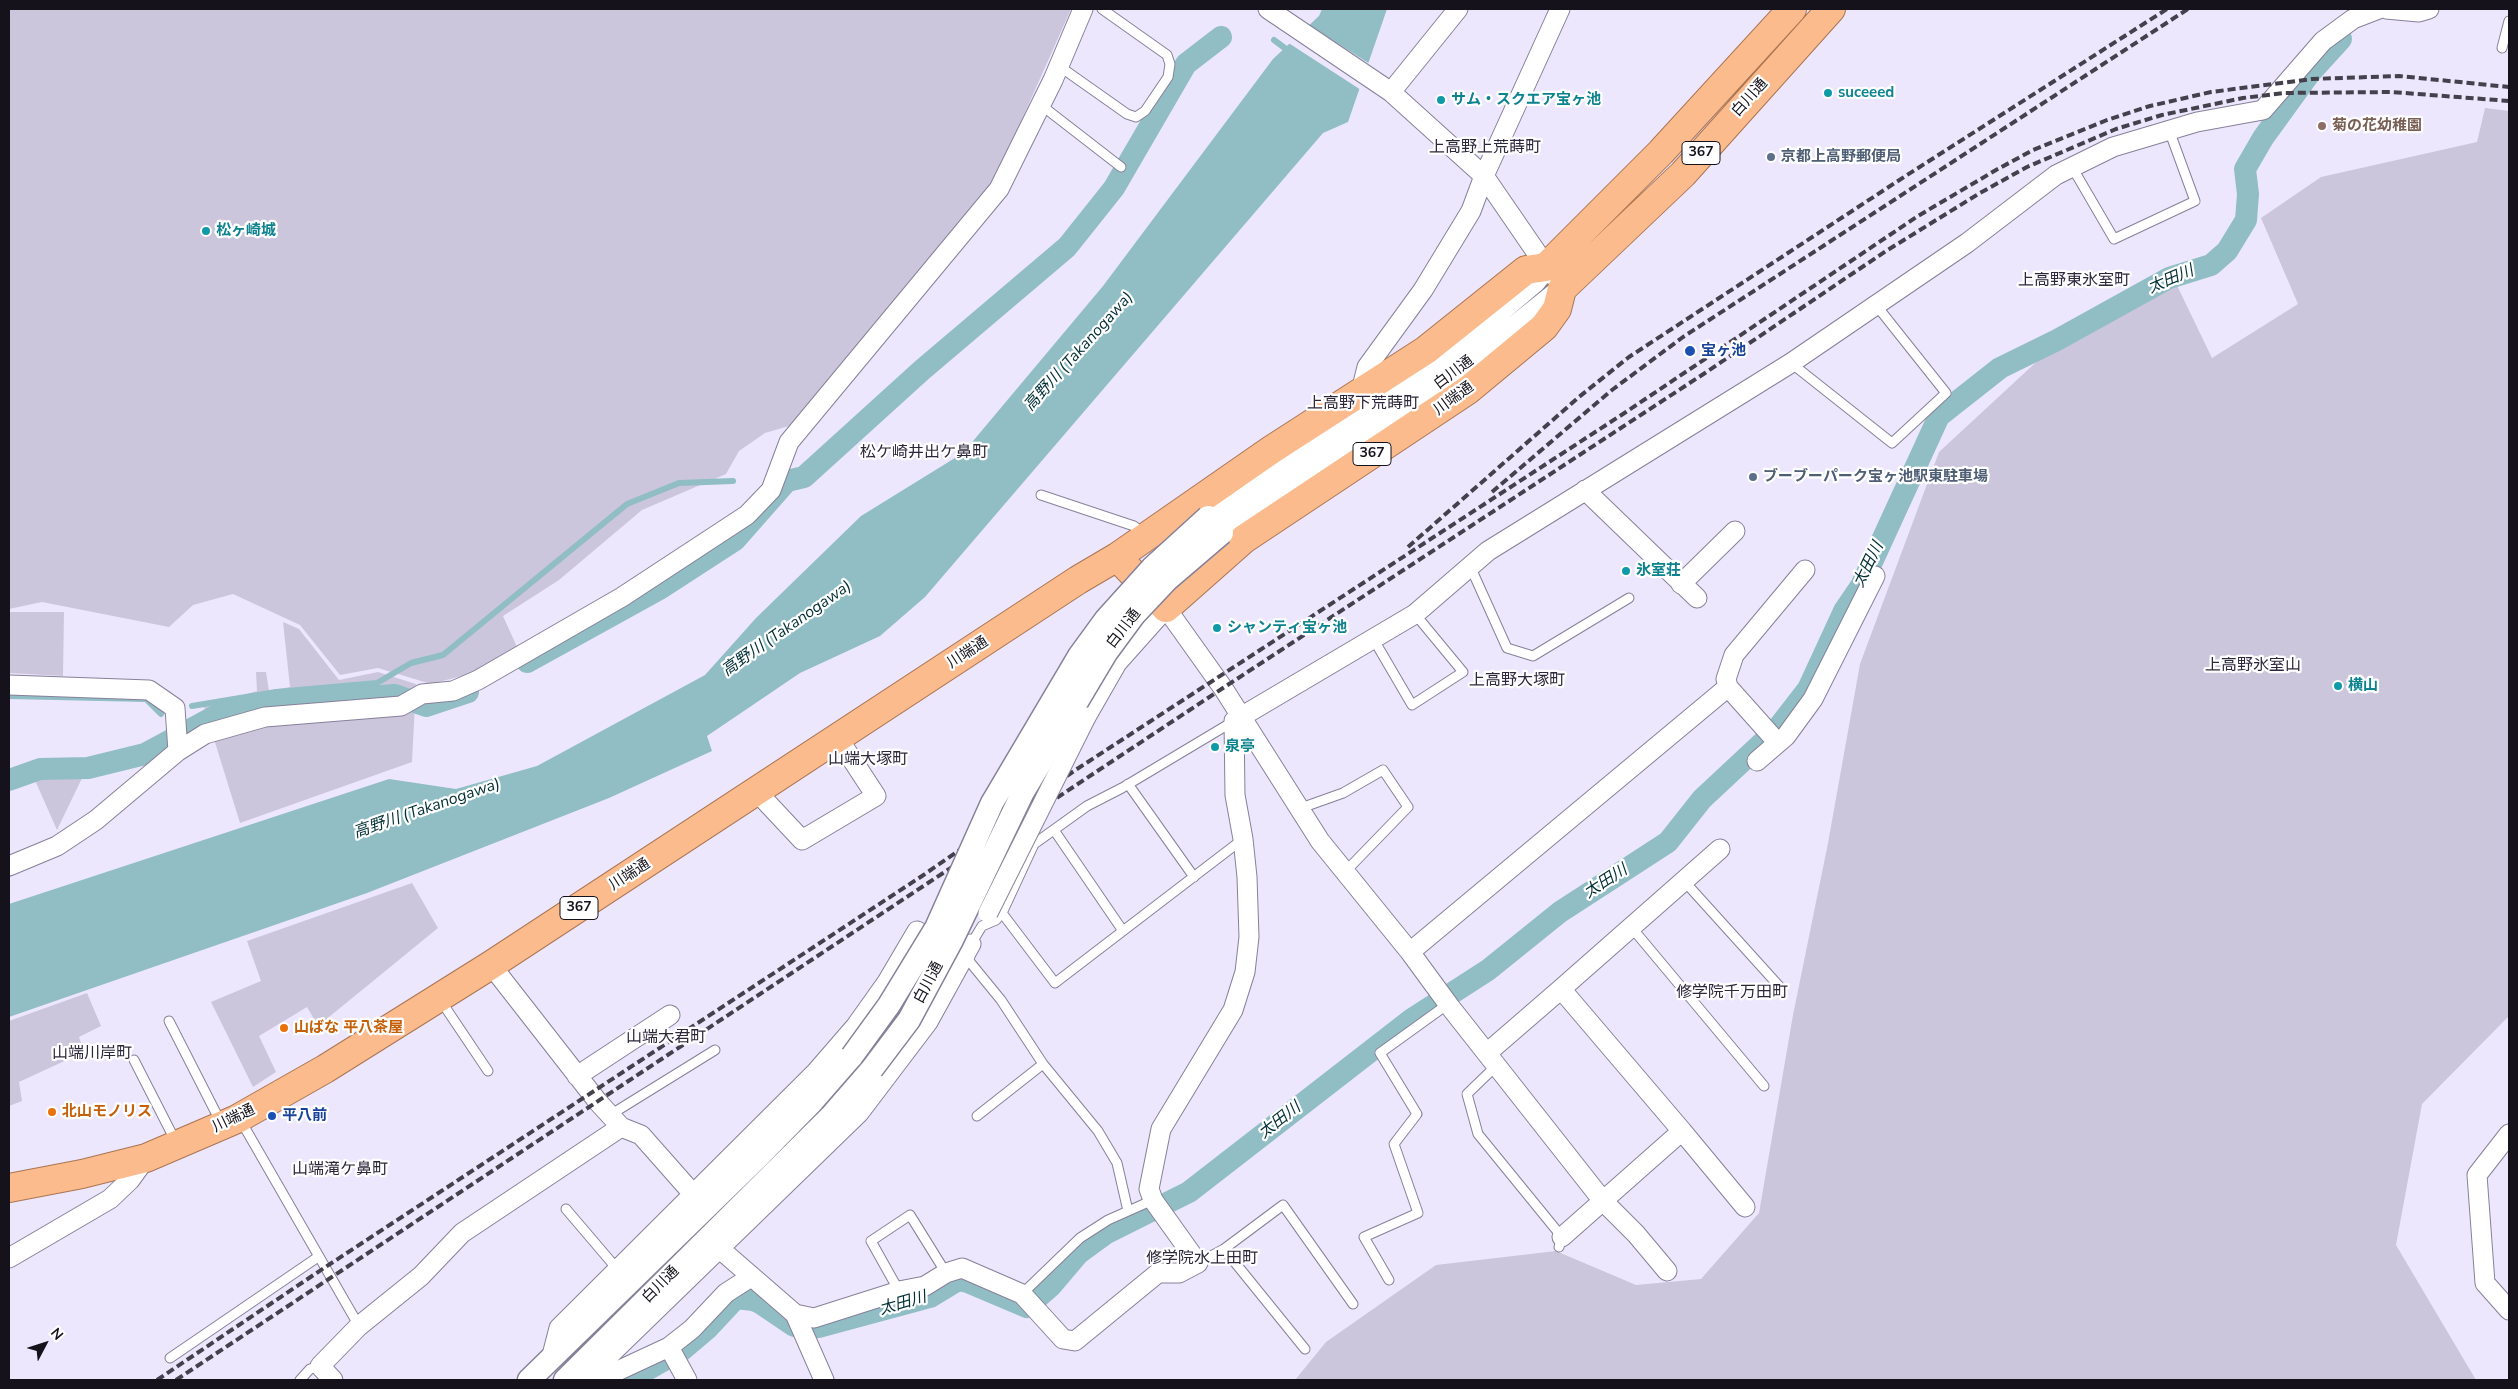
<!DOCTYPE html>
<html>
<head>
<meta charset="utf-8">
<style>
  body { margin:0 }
  #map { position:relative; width:2518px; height:1389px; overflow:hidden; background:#ede7fe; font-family:"Nunito Sans",sans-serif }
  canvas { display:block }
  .frame { position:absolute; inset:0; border:10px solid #15121b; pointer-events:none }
  .north { position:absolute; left:20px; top:1319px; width:50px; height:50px; -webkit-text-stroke:4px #fff; paint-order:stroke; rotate:50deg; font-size:14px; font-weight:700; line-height:20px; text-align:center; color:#15121b }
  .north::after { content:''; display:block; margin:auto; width:18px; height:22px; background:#15121b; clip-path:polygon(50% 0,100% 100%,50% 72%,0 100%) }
</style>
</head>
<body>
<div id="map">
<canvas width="2518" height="1389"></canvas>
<div class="frame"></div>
<div class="north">N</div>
</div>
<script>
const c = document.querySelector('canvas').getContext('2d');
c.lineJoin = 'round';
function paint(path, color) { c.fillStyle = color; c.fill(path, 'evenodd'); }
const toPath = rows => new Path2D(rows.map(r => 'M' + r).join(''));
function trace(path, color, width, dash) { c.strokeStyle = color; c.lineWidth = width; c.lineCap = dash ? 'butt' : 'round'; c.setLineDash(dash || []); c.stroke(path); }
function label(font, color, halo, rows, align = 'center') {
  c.font = font + ' "Nunito Sans","Noto Sans JP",sans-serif'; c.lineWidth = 4.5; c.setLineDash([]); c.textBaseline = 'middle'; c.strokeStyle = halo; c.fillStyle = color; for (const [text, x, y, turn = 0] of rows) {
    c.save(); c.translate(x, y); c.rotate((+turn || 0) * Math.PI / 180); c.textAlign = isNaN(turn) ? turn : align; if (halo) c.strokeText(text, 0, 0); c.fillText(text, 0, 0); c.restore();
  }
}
const green = toPath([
  [9,9,1071,9,990,191,899,294,811,404,789,426,765,433,739,451,726,474,642,510,559,580,503,616,518,649,481,671,431,684,378,668,340,675,300,625,233,594,193,605,169,627,42,602,9,609],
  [2485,108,2509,111,2509,1016,2422,1104,2396,1245,2476,1380,1295,1380,1326,1342,1436,1265,1556,1251,1636,1285,1701,1279,1759,1213,1793,1015,1828,843,1860,664,1939,452,2046,353,2171,273,2212,358,2298,304,2261,218,2321,177,2477,142],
  [9,612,64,612,63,676,9,673],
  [283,622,299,629,339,680,378,672,416,684,412,762,240,823,204,707,257,691,256,672,266,672,269,691,290,687],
  [84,774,57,830,34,778],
  [412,883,438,928,318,1026,307,1007,259,1036,276,1072,253,1087,211,1002,261,981,247,941],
  [87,993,101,1026,79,1037,84,1052,19,1082,22,1101,9,1106,9,1021]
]);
const water = toPath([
  [1322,9,1387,9,1348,122,1323,133,925,597,880,636,800,673,707,736,712,751,609,798,367,893,9,1017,9,904,389,779,456,789,537,766,705,675,756,618,861,516,963,453,1103,286,1273,59,1319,16]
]);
const pier = toPath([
  [1307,24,1370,64,1361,90,1287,42]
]);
const stream = toPath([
  [1274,40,1290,52],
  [9,696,146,699,161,714],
  [192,706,276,692,377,683,411,663,443,655,627,504,679,483,733,481]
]);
const canal = toPath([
  [527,662,661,588,735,540,787,481,804,477,922,370,1067,247,1114,188,1186,64,1221,37],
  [9,780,40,769,88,768,145,754,223,712,287,703,395,695,426,706,468,692],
  [629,1380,682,1350,708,1328,736,1298,753,1300,760,1303,794,1326,819,1327,930,1297,958,1280,968,1282,1027,1307,1051,1286,1079,1253,1105,1234,1189,1192,1412,1019,1488,970,1560,912,1668,842,1702,799,1777,729,1808,689,1844,611,1861,586,1939,416,2000,368,2057,340,2169,278,2211,265,2227,251,2246,220,2248,194,2245,169,2263,138,2310,73,2341,39]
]);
const service = toPath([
  [2502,48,2509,21],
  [1059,66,1127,114,1136,117,1145,111,1168,77,1170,64,1167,55,1102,9],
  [1041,105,1121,167],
  [2072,167,2114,239,2195,201,2169,130],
  [1791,363,1892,443,1946,393,1876,305],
  [1041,495,1134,526,1144,534],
  [1470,566,1507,648,1533,656,1629,598],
  [1374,640,1412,705,1463,672,1415,614],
  [1128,784,1194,877],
  [1301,808,1343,793,1383,770,1408,807,1345,872],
  [1054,830,1123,931],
  [1685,882,1779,986],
  [1002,913,1055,983,1243,839],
  [1632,928,1764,1086],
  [971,944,982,926,996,920,1002,913,1034,844,1087,806,1122,788,1234,721],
  [965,956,1001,1000,1043,1064,1098,1131,1117,1163,1128,1211],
  [441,1001,488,1071],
  [169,1021,217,1115,225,1117],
  [134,1060,176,1142],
  [1496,1066,1467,1094,1478,1134,1562,1237,1559,1247],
  [610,1115,715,1050],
  [977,1116,1043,1064],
  [239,1121,245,1128,359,1326],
  [566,1209,618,1270],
  [1224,1249,1283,1205,1353,1304],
  [1198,1263,1224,1249,1305,1349],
  [1389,1280,1364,1237,1418,1213,1394,1144,1417,1114,1380,1053,1448,1004],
  [899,1291,871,1241,910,1215,946,1273],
  [1022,1294,1080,1238,1108,1220,1153,1200],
  [170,1358,318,1257],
  [300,1380,310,1369,320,1366]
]);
const minor = toPath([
  [1268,9,1391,92],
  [1458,9,1391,92,1484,176,1552,275],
  [2386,9,2419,12,2429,9],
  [1361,391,1367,367,1423,290,1471,211,1484,176,1560,9],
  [1585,490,1697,598],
  [1681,584,1735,531],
  [9,685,149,690,175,708,178,751],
  [1728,687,1726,679,1734,655,1805,570],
  [1086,717,1117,663,1166,608,1223,688,1320,841,1410,952,1451,1008,1603,1201,1636,1234,1667,1271],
  [1757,761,1786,736,1813,699,1875,576],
  [757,792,802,840,876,796,838,738],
  [9,866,57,846,96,820,178,751,205,734,265,717,401,706,422,694,453,691,478,680,622,597,747,515,771,490,789,442,999,189,1053,80,1083,9],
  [1410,952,1728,687,1778,743],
  [491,965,598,1102,621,1127,641,1135,694,1195],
  [1561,989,1720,849],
  [1487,1053,1561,989,1682,1131,1562,1237],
  [577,1076,670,1015],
  [1682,1131,1745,1207],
  [2509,1134,2477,1175,2485,1283,2509,1310],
  [720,1249,795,1314,824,1380],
  [9,1258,110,1199,130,1180,146,1158],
  [795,1314,814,1318,899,1291,925,1286,946,1273,962,1268,1022,1294,1063,1339,1075,1341,1158,1273,1179,1273,1198,1263,1153,1200,1149,1189,1161,1129,1233,1010,1245,972,1249,937,1247,877,1243,839,1235,795,1234,721,1415,614,1488,551,1791,363,1967,243,2056,175,2113,147,2197,122,2263,110,2323,41,2353,19,2379,9],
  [669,1347,687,1380],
  [551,1359,559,1328,816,1072,855,1027,887,982,917,931,965,956],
  [584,1374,611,1374,669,1347,692,1329,726,1293,751,1277],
  [589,1375,859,1113,928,1022,971,944],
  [333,1380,320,1366,359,1326,421,1276,462,1233,621,1127]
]);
const tertiary = toPath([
  [1208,517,1384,400,1457,347,1535,281,1546,267],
  [1222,533,1257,506,1401,413,1501,338,1562,289],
  [529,1380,760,1155,811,1103,852,1056],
  [565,1380,832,1115,872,1069]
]);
const trunk = toPath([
  [1117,557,1166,608,1244,539,1468,390,1544,327,1557,309,1562,289,1683,174,1831,9],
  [9,1188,82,1174,146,1158,237,1119,325,1069,491,965,1078,580,1117,557,1271,450,1426,350,1526,270,1546,267,1661,152,1792,9]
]);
const rail = toPath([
  [1492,492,1612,390,1683,337,2188,9],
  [1408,547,1579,397,1629,357,1904,177,2167,9],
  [157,1380,324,1268,922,876,1074,771,1626,412,1918,216,1996,170,2033,150,2107,120,2150,106,2211,92,2312,79,2399,76,2509,87],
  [176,1380,1223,688,1705,373,1886,251,1980,193,2027,167,2116,129,2162,115,2243,98,2284,93,2392,92,2509,101]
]);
const minorBridge = toPath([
  [988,913,1086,717]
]);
const tertiaryBridge = toPath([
  [852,1056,889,1005,936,928,992,803,1079,656,1106,619,1152,568,1208,517],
  [872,1069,909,1020,952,940,1023,792,1106,653,1134,615,1167,580,1222,533]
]);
const markers = [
  [1828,93,5,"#0f9aa8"],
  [1441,100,5,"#0f9aa8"],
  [2322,126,5,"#8d6e63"],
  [1771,157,5,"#5c6f8a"],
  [206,231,5,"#0f9aa8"],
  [1690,351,6,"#1a4fb4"],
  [1753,477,5,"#5c6f8a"],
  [1626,571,5,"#0f9aa8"],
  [1217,628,5,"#0f9aa8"],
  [2338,686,5,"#0f9aa8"],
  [1215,747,5,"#0f9aa8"],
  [284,1028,5,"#e8710a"],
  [52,1112,5,"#e8710a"],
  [272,1116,5,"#1a4fb4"]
];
const shields = [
  [1701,153,38],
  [1372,454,38],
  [579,908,38]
];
const shieldNames = [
  ["367",1701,153],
  ["367",1372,454],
  ["367",579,908]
];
const cultureNames = [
  ["suceeed",1838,93],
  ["サム・スクエア宝ヶ池",1451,100],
  ["松ヶ崎城",216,231],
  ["氷室荘",1636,571],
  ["シャンティ宝ヶ池",1227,628],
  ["横山",2348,686],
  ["泉亭",1225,747]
];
const streetNames = [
  ["白川通",1750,98,-48],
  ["白川通",1454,373,-37],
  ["川端通",1454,399,-36],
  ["白川通",1124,629,-52],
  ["川端通",968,653,-33],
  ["川端通",630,875,-33],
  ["白川通",929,983,-62],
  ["川端通",234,1119,-26],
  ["白川通",661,1285,-45]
];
const educationNames = [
  ["菊の花幼稚園",2332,126]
];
const serviceNames = [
  ["京都上高野郵便局",1781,157],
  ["ブーブーパーク宝ヶ池駅東駐車場",1763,477]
];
const transitNames = [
  ["宝ヶ池",1701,351],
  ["平八前",282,1116]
];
const foodNames = [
  ["山ばな 平八茶屋",294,1028],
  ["北山モノリス",62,1112]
];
const neighbourhoodNames = [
  ["上高野上荒蒔町",1485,148],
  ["上高野東氷室町",2074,281],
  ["上高野下荒蒔町",1363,404],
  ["松ケ崎井出ケ鼻町",924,453],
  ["上高野氷室山",2253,666],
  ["上高野大塚町",1517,681],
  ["山端大塚町",868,760],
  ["修学院千万田町",1732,993],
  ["山端大君町",666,1038],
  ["山端川岸町",92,1054],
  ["山端滝ケ鼻町",340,1170],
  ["修学院水上田町",1202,1259]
];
const waterNames = [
  ["太田川",2171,280,-23],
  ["高野川 (Takanogawa)",1079,352,-48],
  ["太田川",1869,565,-64],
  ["高野川 (Takanogawa)",787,629,-35],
  ["高野川 (Takanogawa)",427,809,-19],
  ["太田川",1606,882,-33],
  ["太田川",1280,1121,-38],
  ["太田川",903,1304,-16]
];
paint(green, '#ccc6dd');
paint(water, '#90bec4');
paint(pier, '#ede7fe');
trace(stream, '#90bec4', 6);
trace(canal, '#90bec4', 22);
trace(service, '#878099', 11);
trace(minor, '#878099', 21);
trace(tertiary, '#878099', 25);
trace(trunk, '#aa7552', 30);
trace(service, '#fff', 9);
trace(minor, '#fff', 19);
trace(tertiary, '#fff', 22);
trace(trunk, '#fbbb8c', 28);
trace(rail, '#44414d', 4, [8, 4]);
trace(minorBridge, '#878099', 21, []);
trace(tertiaryBridge, '#878099', 25, []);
trace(minorBridge, '#fff', 19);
trace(tertiaryBridge, '#fff', 22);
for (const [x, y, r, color] of markers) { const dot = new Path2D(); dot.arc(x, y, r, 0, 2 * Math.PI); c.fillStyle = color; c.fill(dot); trace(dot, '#fff', 2); }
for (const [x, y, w] of shields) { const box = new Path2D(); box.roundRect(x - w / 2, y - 11.5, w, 23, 4); c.fillStyle = '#fff'; c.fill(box); trace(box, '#15121b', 1); }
label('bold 14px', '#15121b', null, shieldNames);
label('bold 15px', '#0d838f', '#fff', cultureNames, 'left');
label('15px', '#15121b', '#fff', streetNames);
label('bold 15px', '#785e54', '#fff', educationNames, 'left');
label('bold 15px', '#4e5e75', '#fff', serviceNames, 'left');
label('bold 15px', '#164399', '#fff', transitNames, 'left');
label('bold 15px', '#c56008', '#fff', foodNames, 'left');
label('16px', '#2d273c', '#fff', neighbourhoodNames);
label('italic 16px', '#002f35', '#fff', waterNames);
</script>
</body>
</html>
